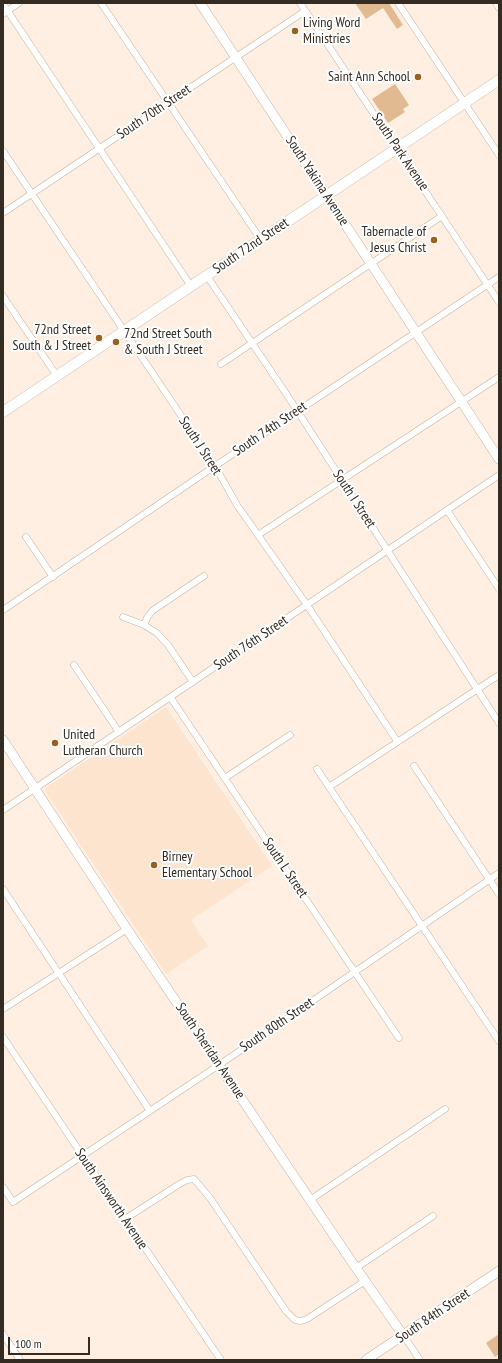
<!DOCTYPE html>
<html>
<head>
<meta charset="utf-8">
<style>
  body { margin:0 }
  #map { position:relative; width:502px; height:1363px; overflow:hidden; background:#feefe2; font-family:"PT Sans Narrow",sans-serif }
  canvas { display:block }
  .frame { position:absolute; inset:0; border:4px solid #342b23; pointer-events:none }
  .scale { position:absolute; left:8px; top:1337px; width:82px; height:18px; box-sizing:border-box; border:2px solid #342b23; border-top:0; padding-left:5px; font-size:12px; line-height:14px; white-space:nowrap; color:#342b23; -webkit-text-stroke:3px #fff; paint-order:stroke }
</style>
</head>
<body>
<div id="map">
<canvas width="502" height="1363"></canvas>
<div class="frame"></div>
<div class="scale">100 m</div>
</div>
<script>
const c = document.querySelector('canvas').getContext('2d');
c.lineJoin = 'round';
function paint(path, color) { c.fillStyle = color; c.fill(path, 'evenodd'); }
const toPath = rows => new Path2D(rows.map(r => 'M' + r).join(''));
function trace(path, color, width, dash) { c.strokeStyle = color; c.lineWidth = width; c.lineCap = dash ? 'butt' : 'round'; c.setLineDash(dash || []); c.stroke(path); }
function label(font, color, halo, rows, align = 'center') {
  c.font = font + ' "PT Sans Narrow",sans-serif'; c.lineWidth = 4; c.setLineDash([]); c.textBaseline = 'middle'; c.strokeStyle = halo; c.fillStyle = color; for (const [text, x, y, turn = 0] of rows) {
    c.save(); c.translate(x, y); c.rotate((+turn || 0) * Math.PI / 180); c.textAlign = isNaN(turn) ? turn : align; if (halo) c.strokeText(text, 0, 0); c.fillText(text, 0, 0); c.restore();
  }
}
const built = toPath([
  [166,707,272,866,191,920,208,946,166,974,44,789]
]);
const green = toPath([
  [355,3,389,3,403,25,397,29,383,8,366,19],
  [395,84,409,105,403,109,405,112,388,123,372,99],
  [499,1334,499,1354,495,1357,486,1343]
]);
const street = toPath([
  [101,3,261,240],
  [300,3,499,302],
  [398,3,499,155],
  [496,3,499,8],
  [3,4,191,286],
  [3,14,19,3],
  [3,151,215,466,237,505,307,605,397,741],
  [3,213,305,11],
  [207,276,289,398,499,723],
  [3,296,57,376],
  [221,364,442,216],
  [447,510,499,589],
  [258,535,499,377],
  [26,537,53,577],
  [3,610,215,466,499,277],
  [123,617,144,625,157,633,168,645,193,682],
  [144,625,147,618,152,611,204,576],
  [74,665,119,732],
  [171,698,399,1038],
  [414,766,499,894],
  [317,769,499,1041],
  [225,778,290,735],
  [329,787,499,675],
  [3,810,499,475],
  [3,889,150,1111],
  [3,1009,127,929],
  [3,1037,82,1155,221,1360],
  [3,1187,13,1202,219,1065,499,873],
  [310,1200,445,1109],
  [125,1219,178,1185,187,1180,194,1179,210,1198,286,1311,295,1320,301,1321,307,1319,365,1281],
  [356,1268,433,1216],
  [3,1334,20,1360],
  [403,1335,420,1360]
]);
const secondary = toPath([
  [200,3,499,459],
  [3,740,127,929,356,1268,403,1335],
  [366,1360,499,1271]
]);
const primary = toPath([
  [3,412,499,80]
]);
const markers = [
  [295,31,4,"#9a611e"],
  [418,77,4,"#9a611e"],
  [434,240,4,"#9a611e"],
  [99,338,4,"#9a611e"],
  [116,342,4,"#9a611e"],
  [55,743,4,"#9a611e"],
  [154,865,4,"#9a611e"]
];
const poiNames = [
  ["Living Word",303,23],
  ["Ministries",303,39],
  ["Saint Ann School",410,77,"right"],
  ["Tabernacle of",426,232,"right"],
  ["Jesus Christ",426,248,"right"],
  ["72nd Street",91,330,"right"],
  ["South & J Street",91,346,"right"],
  ["72nd Street South",124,334],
  ["& South J Street",124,350],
  ["United",63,735],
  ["Lutheran Church",63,751],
  ["Birney",162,857],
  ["Elementary School",162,873]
];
const streetNames = [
  ["South 70th Street",154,112,-34],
  ["South Park Avenue",400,152,56],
  ["South Yakima Avenue",317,181,57],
  ["South 72nd Street",251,246,-34],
  ["South 74th Street",270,429,-34],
  ["South J Street",200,446,57],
  ["South I Street",354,499,57],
  ["South 76th Street",251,643,-34],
  ["South L Street",285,868,56],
  ["South 80th Street",277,1025,-34],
  ["South Sheridan Avenue",210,1051,56],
  ["South Ainsworth Avenue",111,1199,56],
  ["South 84th Street",433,1316,-34]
];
paint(built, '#fce4ce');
paint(green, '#e2ba92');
trace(street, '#c7b09b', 7);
trace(secondary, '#c7b09b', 10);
trace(primary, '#c7b09b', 11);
trace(street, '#fff', 6);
trace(secondary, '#fff', 9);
trace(primary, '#fff', 10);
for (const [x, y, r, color] of markers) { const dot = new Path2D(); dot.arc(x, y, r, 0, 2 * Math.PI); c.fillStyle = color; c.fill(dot); trace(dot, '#fff', 1.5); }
label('14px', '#342b23', '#fff', poiNames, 'left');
label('14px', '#342b23', '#fff', streetNames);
</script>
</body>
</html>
